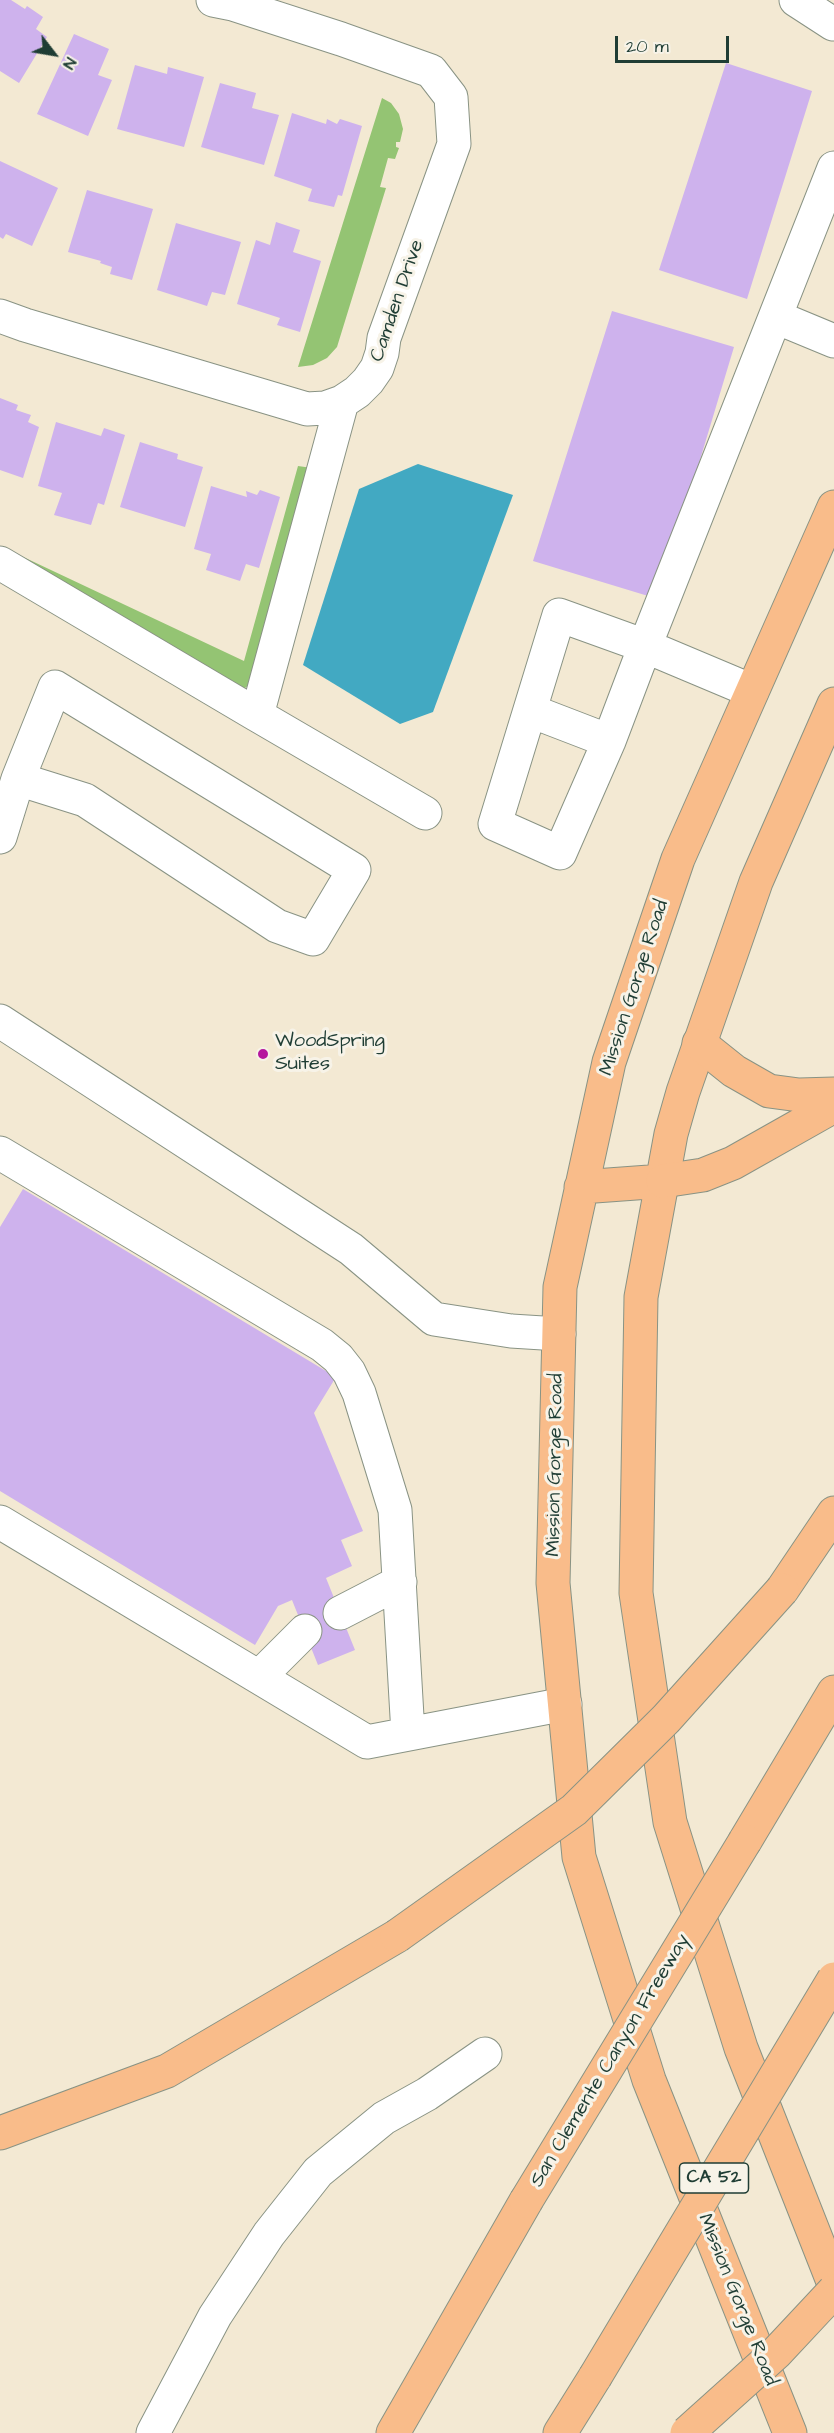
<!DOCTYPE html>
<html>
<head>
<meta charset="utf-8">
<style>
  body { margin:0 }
  #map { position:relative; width:834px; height:2433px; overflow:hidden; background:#f3e9d3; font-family:"Architects Daughter",sans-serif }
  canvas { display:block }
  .north { position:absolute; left:24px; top:24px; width:60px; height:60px; -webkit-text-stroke:4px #f7f3e8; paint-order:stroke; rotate:121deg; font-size:16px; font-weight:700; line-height:24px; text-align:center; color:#1f3d34 }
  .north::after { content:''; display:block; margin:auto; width:21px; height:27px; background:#1f3d34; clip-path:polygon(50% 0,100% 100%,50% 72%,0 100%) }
  .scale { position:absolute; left:615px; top:36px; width:114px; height:27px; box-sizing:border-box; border:3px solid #1f3d34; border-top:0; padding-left:8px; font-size:18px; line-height:21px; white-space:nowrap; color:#1f3d34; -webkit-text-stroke:4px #f7f3e8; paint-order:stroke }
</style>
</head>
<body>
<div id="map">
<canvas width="834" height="2433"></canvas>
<div class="north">N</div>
<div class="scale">20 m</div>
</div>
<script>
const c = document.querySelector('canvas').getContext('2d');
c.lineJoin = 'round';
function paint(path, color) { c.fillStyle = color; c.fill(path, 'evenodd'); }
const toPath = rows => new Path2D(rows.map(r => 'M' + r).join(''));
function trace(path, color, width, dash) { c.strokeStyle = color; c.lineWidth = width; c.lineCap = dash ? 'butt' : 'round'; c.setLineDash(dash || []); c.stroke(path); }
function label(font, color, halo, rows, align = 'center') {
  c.font = font + ' "Architects Daughter",sans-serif'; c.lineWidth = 6; c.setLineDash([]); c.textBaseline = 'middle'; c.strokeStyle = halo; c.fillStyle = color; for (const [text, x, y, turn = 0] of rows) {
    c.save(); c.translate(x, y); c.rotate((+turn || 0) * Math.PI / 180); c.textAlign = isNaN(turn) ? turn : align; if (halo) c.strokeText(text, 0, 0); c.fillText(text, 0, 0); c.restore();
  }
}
const green = toPath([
  [382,98,391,103,399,114,403,129,400,142,396,142,396,147,399,148,395,159,388,158,380,187,386,188,337,347,327,358,313,365,298,367],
  [298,466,312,468,256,680,245,688,234,689,0,553,0,546,244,661]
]);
const water = toPath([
  [418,464,513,495,433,712,400,724,303,665,359,489]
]);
const building = toPath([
  [0,0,11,0,25,9,27,6,43,17,36,29,47,37,19,83,0,71],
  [74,34,109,49,98,75,112,80,88,136,37,114],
  [726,63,812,91,747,299,659,270],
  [135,65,167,74,168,67,204,77,184,147,117,129],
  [220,83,256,93,252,108,279,115,264,165,201,147],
  [292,113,326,124,327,119,337,124,340,119,362,126,342,196,338,195,334,207,308,201,312,189,274,176],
  [0,161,58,188,32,246,6,234,3,239,0,237],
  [87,190,153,209,132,280,110,274,112,267,100,263,101,261,68,252],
  [276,222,300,230,293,252,321,261,300,332,277,325,280,318,237,304,256,240,270,245],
  [176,223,241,242,225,295,212,292,207,306,157,290],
  [612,311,734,347,658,599,533,561],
  [0,398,18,405,16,410,31,415,28,422,39,427,23,478,0,470],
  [56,422,101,436,104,428,125,435,104,505,98,503,91,525,54,515,62,493,38,486],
  [140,442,178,454,177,459,203,467,185,527,120,507],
  [211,486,247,497,246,491,257,495,260,490,280,497,259,568,246,564,240,581,206,570,211,554,194,549],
  [23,1189,336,1377,314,1413,363,1531,341,1540,352,1566,326,1578,355,1650,318,1665,292,1600,278,1606,255,1645,0,1491,0,1227]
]);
const minor = toPath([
  [796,0,833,24,834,22],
  [0,316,25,325,307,409,325,408,342,402,357,392,368,381,377,368,382,353,384,338,454,144,451,97,431,71,341,39,233,4,213,0],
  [776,317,834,341],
  [342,402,257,715,425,813],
  [0,563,257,715],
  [752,691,645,646,559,615,495,824,560,853,609,741,645,646,834,168],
  [531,711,609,741],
  [0,837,18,779,55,687,354,870,313,939,277,926,85,800,18,779],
  [0,1021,351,1249,434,1319,511,1331,559,1334],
  [0,1153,322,1345,338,1358,349,1372,359,1393,395,1510,408,1734],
  [0,1522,367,1742,565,1704],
  [340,1613,400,1582],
  [259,1677,305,1631],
  [153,2433,215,2316,269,2234,318,2172,384,2118,427,2094,485,2054]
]);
const major = toPath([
  [834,704,756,882,683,1092,671,1134,641,1297,636,1593,670,1822,741,2048,834,2284],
  [581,1187,663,1181],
  [790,2433,649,2080,579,1857,553,1583,560,1287,609,1062,678,859,834,507]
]);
const highway = toPath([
  [699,1043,734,1071,769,1091,799,1095,834,1094],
  [663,1181,703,1175,733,1163,834,1106],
  [782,1590,834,1513],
  [745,1841,834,1692],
  [0,2133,167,2071,397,1936],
  [393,2433,526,2201],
  [560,2433,595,2377]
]);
const highwayBridge = toPath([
  [397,1936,574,1810,666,1719,782,1590],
  [526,2201,745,1841],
  [595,2377,834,1979],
  [687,2433,776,2353,834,2291]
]);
const markers = [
  [263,1054,6,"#b5179e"]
];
const shields = [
  [714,2178,69]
];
const shieldNames = [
  ["CA 52",714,2178]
];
const streetNames = [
  ["Camden Drive",398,301,-71],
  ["Mission Gorge Road",635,988,-72],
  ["Mission Gorge Road",556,1465,-89],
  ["San Clemente Canyon Freeway",611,2061,-59],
  ["Mission Gorge Road",737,2300,68]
];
const poiNames = [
  ["WoodSpring",275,1042],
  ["Suites",275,1065]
];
paint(green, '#94c473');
paint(water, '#42a9c2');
paint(building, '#ceb2ed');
trace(minor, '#899384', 35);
trace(major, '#899384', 35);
trace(highway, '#899384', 35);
trace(minor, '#fff', 33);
trace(major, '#f9bc8a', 33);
trace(highway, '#f9bc8a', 33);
trace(highwayBridge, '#899384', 35, []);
trace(highwayBridge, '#f9bc8a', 33);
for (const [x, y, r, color] of markers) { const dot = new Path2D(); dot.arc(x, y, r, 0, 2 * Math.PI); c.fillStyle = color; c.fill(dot); trace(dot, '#f7f3e8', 2); }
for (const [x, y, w] of shields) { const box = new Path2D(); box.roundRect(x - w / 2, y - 15, w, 30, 4.5); c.fillStyle = '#f7f3e8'; c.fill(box); trace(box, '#1f3d34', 1.5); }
label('bold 18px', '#1f3d34', null, shieldNames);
label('20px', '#1f3d34', '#f7f3e8', streetNames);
label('20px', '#1f3d34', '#f7f3e8', poiNames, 'left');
</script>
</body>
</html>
